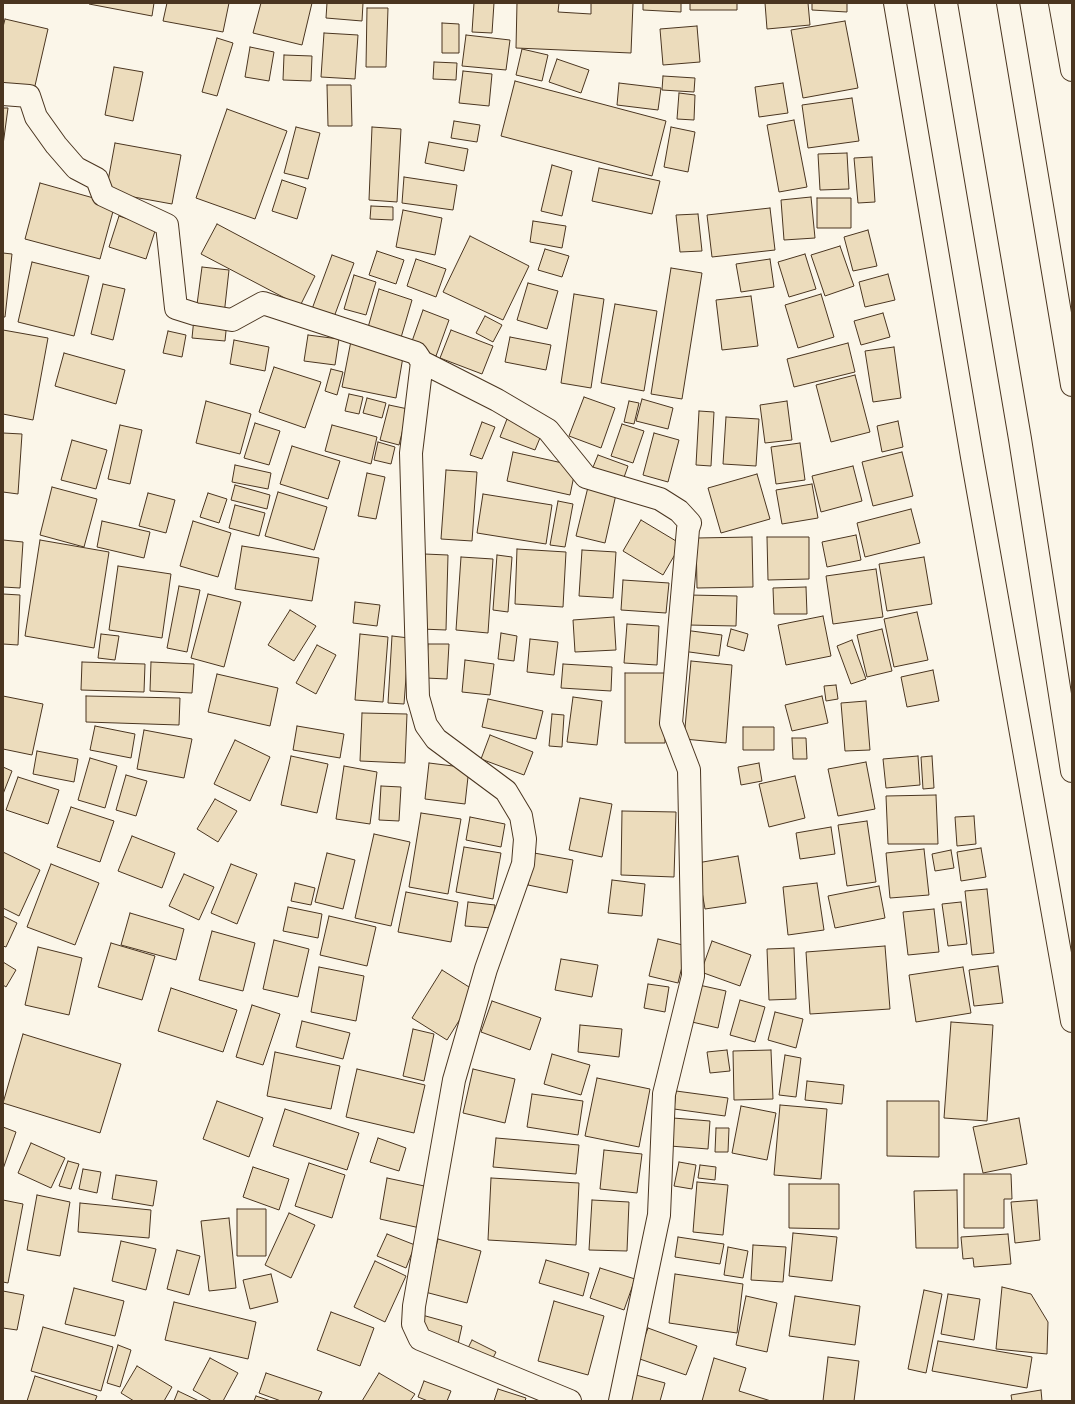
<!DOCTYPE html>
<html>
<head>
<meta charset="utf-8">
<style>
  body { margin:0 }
  #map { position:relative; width:1075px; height:1404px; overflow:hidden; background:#fbf6e9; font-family:Mulish,sans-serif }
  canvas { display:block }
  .frame { position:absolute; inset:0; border:4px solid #4a3520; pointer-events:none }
</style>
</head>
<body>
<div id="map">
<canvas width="1075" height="1404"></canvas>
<div class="frame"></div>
</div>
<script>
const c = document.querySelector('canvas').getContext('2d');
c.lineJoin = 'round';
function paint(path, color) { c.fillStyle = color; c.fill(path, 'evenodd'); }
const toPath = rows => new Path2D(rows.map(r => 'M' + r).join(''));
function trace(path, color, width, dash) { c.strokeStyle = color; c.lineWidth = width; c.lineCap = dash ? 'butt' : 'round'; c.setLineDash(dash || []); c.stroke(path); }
const building = toPath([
  [89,3,154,3,152,16,89,4,89,3],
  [167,3,229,3,223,32,163,21,167,3],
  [261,3,312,3,302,45,253,33,261,3],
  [327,3,363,3,362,21,326,18,327,3],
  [474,3,494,3,492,33,472,32,474,3],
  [517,3,559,3,558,12,591,14,591,3,633,3,631,53,516,48,517,3],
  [643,3,681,3,681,12,643,10,643,3],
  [690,3,737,3,737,10,690,10,690,3],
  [765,3,808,3,810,25,767,29,765,3],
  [812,3,847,3,847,12,812,10,812,3],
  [367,8,388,8,386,67,366,67,367,8],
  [5,19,48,29,34,90,3,83,3,27,5,19],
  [845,21,858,88,803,98,791,30,845,21],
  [442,23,459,24,459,53,442,53,442,23],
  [697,26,700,62,663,65,660,29,697,26],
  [324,33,358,35,355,79,321,77,324,33],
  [466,35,510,40,506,70,462,66,466,35],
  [217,38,233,43,217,96,202,92,217,38],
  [250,47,274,52,269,81,245,77,250,47],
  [522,49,548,55,542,81,516,75,522,49],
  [284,55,312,56,311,81,283,80,284,55],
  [557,59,589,70,581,93,549,82,557,59],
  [434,62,457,63,456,80,433,79,434,62],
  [114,67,143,72,133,121,105,115,114,67],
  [463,71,492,74,489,106,459,103,463,71],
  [663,76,695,78,694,92,662,90,663,76],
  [515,81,666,121,652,176,501,136,515,81],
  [619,83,661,88,658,110,617,105,619,83],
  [783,83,788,113,759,117,755,87,783,83],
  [327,85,351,85,352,126,328,126,327,85],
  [679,93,695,95,694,120,677,119,679,93],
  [852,98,859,141,808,148,802,105,852,98],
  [3,108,8,108,3,145,3,108],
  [227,109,287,131,255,219,196,198,227,109],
  [794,120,807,187,779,192,767,125,794,120],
  [454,121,480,125,477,142,451,138,454,121],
  [296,127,320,133,308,179,284,173,296,127],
  [372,127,401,129,397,202,369,200,372,127],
  [671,127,695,132,688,172,664,167,671,127],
  [429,142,468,149,464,171,425,163,429,142],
  [115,143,181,155,172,204,106,192,115,143],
  [847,153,849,189,820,190,818,154,847,153],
  [872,157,875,202,858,203,854,158,872,157],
  [552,165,572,171,562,216,541,211,552,165],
  [599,168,660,181,652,214,592,201,599,168],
  [404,177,457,185,453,210,402,203,404,177],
  [282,180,306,188,297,219,272,211,282,180],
  [40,183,115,204,100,259,25,239,40,183],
  [811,197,815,238,784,240,781,200,811,197],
  [817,198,851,198,851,228,817,228,817,198],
  [371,206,393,207,393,220,370,219,371,206],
  [770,208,775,250,712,257,707,215,770,208],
  [403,210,442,218,435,255,396,247,403,210],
  [698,214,702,251,680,252,676,215,698,214],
  [119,216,156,228,146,259,109,247,119,216],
  [533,221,566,226,562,248,530,242,533,221],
  [217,224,315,276,300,306,201,254,217,224],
  [868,230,877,266,853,271,844,237,868,230],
  [470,236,529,266,503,320,443,292,470,236],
  [840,246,854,286,825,296,811,255,840,246],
  [545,249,569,256,562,277,538,270,545,249],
  [377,251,404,260,396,284,369,275,377,251],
  [3,253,12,254,5,317,3,317,3,253],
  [805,254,816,289,789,297,778,262,805,254],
  [332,255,354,263,334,317,312,309,332,255],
  [416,259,446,269,436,297,407,286,416,259],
  [770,259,774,287,741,292,736,264,770,259],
  [32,262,89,276,74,336,18,322,32,262],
  [202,267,229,270,224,315,196,312,202,267],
  [671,268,702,273,682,399,651,394,671,268],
  [888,274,895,300,865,307,859,282,888,274],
  [354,275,376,282,366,315,344,309,354,275],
  [528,283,558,291,547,329,517,320,528,283],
  [103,284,125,289,113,340,91,334,103,284],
  [379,289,412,300,400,341,367,331,379,289],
  [574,294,604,299,591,388,561,383,574,294],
  [821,294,834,337,798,348,785,305,821,294],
  [751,296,758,346,722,350,716,300,751,296],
  [615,304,657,311,644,391,601,383,615,304],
  [423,310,449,320,436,356,410,347,423,310],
  [883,313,890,337,861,345,854,321,883,313],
  [485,316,502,325,493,342,476,333,485,316],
  [194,318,227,321,225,341,192,338,194,318],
  [3,330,48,338,33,420,3,414,3,330],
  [451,330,493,346,482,374,440,358,451,330],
  [168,331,186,335,182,357,163,353,168,331],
  [308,335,339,339,335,365,304,361,308,335],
  [510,337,551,345,546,370,505,362,510,337],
  [234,340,269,347,265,371,230,364,234,340],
  [351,341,404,351,396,398,342,387,351,341],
  [848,343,855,372,794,387,787,359,848,343],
  [894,347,901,398,873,402,865,351,894,347],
  [64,353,125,370,116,404,55,386,64,353],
  [274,367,321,382,305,428,259,412,274,367],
  [331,369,343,372,337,395,325,391,331,369],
  [855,375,870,432,831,442,816,385,855,375],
  [349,394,363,397,359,414,345,411,349,394],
  [584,397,615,408,601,448,569,436,584,397],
  [367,398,386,403,382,418,363,413,367,398],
  [642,399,673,408,668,429,636,421,642,399],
  [206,401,251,414,240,454,196,443,206,401],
  [629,401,639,403,634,424,624,422,629,401],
  [787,401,792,440,765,443,760,405,787,401],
  [389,405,408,409,399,445,380,440,389,405],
  [699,411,714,412,711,466,696,465,699,411],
  [726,417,759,419,756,466,723,464,726,417],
  [507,419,542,433,535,450,500,437,507,419],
  [898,421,903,447,882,452,877,426,898,421],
  [482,422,495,427,482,459,470,455,482,422],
  [255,423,280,431,269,465,244,458,255,423],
  [622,424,644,431,633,463,611,456,622,424],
  [120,425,142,430,130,484,108,479,120,425],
  [332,425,377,437,371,464,325,451,332,425],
  [3,433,22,434,18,494,3,492,3,433],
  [654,433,679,440,668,482,643,475,654,433],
  [72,440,107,450,96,489,61,480,72,440],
  [378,442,395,447,391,464,374,460,378,442],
  [800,443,805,480,776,484,771,447,800,443],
  [292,446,340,461,328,499,280,484,292,446],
  [513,452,576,466,570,495,507,481,513,452],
  [902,452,913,496,873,506,862,462,902,452],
  [598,455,628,466,622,483,591,472,598,455],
  [235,465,271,473,268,489,232,482,235,465],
  [853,466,862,501,821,512,812,476,853,466],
  [446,470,477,472,472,541,441,539,446,470],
  [367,473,385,477,376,519,358,516,367,473],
  [757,474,770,519,721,533,708,488,757,474],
  [589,483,617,490,605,543,576,536,589,483],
  [812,484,818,518,782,524,776,490,812,484],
  [235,485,270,495,267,509,231,500,235,485],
  [52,487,97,499,84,547,40,535,52,487],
  [278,492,327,507,314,550,265,536,278,492],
  [148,493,175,500,166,533,139,526,148,493],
  [208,493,227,499,219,523,200,517,208,493],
  [483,494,552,505,546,544,477,533,483,494],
  [558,501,573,504,565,547,550,545,558,501],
  [235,505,265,513,259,536,229,528,235,505],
  [911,509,920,543,865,557,857,523,911,509],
  [641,520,681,544,663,575,623,551,641,520],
  [102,521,150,532,144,558,97,547,102,521],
  [193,521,231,533,218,577,180,566,193,521],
  [856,535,861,560,827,567,822,542,856,535],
  [752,537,753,587,697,588,696,538,752,537],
  [767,537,809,537,809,579,768,580,767,537],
  [3,540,23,542,20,588,3,587,3,540],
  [40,540,109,552,94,648,25,636,40,540],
  [242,546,319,558,312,601,235,589,242,546],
  [517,549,566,552,563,607,515,604,517,549],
  [582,550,616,552,613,598,579,596,582,550],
  [424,554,448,555,446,630,421,629,424,554],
  [497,555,512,557,508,612,493,610,497,555],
  [461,557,493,559,488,633,456,630,461,557],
  [924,557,932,604,887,611,879,564,924,557],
  [118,566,171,574,162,638,109,630,118,566],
  [876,569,883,617,833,624,826,576,876,569],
  [623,580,669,583,666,613,621,610,623,580],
  [179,586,200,590,187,652,167,648,179,586],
  [806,587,807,614,774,614,773,588,806,587],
  [3,594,20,595,18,645,3,644,3,594],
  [208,594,241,602,224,667,191,658,208,594],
  [689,595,737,596,736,626,688,625,689,595],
  [355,602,380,605,377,626,353,623,355,602],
  [290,610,316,626,294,661,268,645,290,610],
  [917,612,928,660,894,667,884,619,917,612],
  [823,616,831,656,786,665,778,625,823,616],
  [614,617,616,650,575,652,573,620,614,617],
  [627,624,659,626,657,665,624,663,627,624],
  [731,629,748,634,744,651,727,646,731,629],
  [882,629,892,671,867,677,857,635,882,629],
  [684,630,722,635,719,656,682,651,684,630],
  [501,633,517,636,514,661,498,659,501,633],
  [101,634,119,636,115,660,98,658,101,634],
  [360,634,388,637,383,702,355,700,360,634],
  [392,636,409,638,404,704,388,703,392,636],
  [530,639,558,642,554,675,527,672,530,639],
  [852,640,866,679,851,684,837,646,852,640],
  [428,644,449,644,447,679,426,678,428,644],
  [317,645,336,655,316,694,296,683,317,645],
  [465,660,494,664,490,695,462,692,465,660],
  [691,661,732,665,726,743,684,739,691,661],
  [82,662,145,664,144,692,81,690,82,662],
  [151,662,194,664,192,693,150,691,151,662],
  [563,664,612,667,611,691,561,688,563,664],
  [933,670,939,701,907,707,901,677,933,670],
  [625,673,665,673,665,743,625,743,625,673],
  [217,674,278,688,270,726,208,712,217,674],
  [836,685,838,699,826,701,824,686,836,685],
  [3,696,43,704,32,755,3,749,3,696],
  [86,696,180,698,179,725,86,722,86,696],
  [822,696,828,723,792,731,785,705,822,696],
  [573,697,602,701,597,745,567,742,573,697],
  [488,699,543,711,536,739,482,727,488,699],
  [866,701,870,750,845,751,841,703,866,701],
  [362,713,407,714,405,763,360,761,362,713],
  [552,714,564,715,562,747,549,746,552,714],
  [95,726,135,734,131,758,90,750,95,726],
  [297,726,344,734,340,758,293,750,297,726],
  [743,727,774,727,774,750,743,750,743,727],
  [144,730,192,739,184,778,137,769,144,730],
  [490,735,533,752,524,775,481,759,490,735],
  [792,738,806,738,807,759,793,759,792,738],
  [235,740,270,757,250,801,214,784,235,740],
  [37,751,78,759,74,782,33,774,37,751],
  [291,756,328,764,317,813,281,805,291,756],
  [918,756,920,785,886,788,883,759,918,756],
  [932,756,934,788,923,789,921,757,932,756],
  [90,758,117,766,105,808,78,800,90,758],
  [866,762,875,809,838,816,828,769,866,762],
  [429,763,469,768,465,804,425,799,429,763],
  [759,763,762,781,741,785,738,767,759,763],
  [344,766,377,772,370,824,336,819,344,766],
  [3,767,12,771,3,794,3,767],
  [126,775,147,781,136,816,116,810,126,775],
  [795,776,805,818,769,827,759,784,795,776],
  [18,777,59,790,48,824,6,810,18,777],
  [381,786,401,787,399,821,379,820,381,786],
  [936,795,938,844,888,844,886,796,936,795],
  [580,798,612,804,602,857,569,850,580,798],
  [215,799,237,811,218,842,197,829,215,799],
  [71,807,114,821,100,862,57,847,71,807],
  [622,811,676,812,674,877,621,875,622,811],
  [421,813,461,819,448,894,409,887,421,813],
  [974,816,976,844,957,846,955,817,974,816],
  [470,817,505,824,501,847,466,840,470,817],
  [867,821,876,882,847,886,838,825,867,821],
  [831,827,835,854,800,859,796,833,831,827],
  [374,834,410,842,391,926,355,918,374,834],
  [132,836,175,853,162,888,118,871,132,836],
  [464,847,501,853,493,899,456,892,464,847],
  [981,848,986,877,961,881,957,852,981,848],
  [924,849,929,895,890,898,886,853,924,849],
  [951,850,954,868,935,871,932,854,951,850],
  [3,852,40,870,19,916,3,908,3,852],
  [327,853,355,860,343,909,315,902,327,853],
  [534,853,573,860,567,893,528,885,534,853],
  [738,856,746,903,705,909,697,863,738,856],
  [51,864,99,883,75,945,27,927,51,864],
  [231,864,257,874,237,924,211,913,231,864],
  [184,874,214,887,199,920,169,906,184,874],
  [612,880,645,884,642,916,608,913,612,880],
  [295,883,315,888,311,905,291,901,295,883],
  [817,883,824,930,788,935,783,887,817,883],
  [879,886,885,918,835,928,828,896,879,886],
  [987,889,994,953,972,955,965,891,987,889],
  [406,892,458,902,451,942,398,932,406,892],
  [468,902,495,905,492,928,465,926,468,902],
  [961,902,967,944,948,946,942,904,961,902],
  [288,907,322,914,318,938,283,931,288,907],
  [934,909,939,952,908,955,903,912,934,909],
  [130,913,184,929,176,960,121,945,130,913],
  [3,916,17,923,6,947,3,946,3,916],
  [329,916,376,927,367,966,320,955,329,916],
  [212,931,255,943,243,991,199,980,212,931],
  [658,939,687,946,678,983,649,976,658,939],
  [274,940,309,949,298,997,263,989,274,940],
  [712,941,751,955,740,986,701,972,712,941],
  [111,943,155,956,142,1000,98,987,111,943],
  [885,946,890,1009,810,1014,806,952,885,946],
  [38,947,82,958,69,1015,25,1005,38,947],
  [794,948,796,999,769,1000,767,949,794,948],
  [561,959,598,965,592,997,555,990,561,959],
  [3,962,16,970,6,987,3,985,3,962],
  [998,966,1003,1003,974,1006,969,970,998,966],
  [319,967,364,976,356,1021,311,1012,319,967],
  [963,967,971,1013,916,1022,909,975,963,967],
  [442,970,477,992,447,1040,412,1018,442,970],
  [648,984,669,987,665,1012,644,1008,648,984],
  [699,985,726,991,718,1028,692,1022,699,985],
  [171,988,237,1010,223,1052,158,1031,171,988],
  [740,1000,765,1007,755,1042,730,1035,740,1000],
  [492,1001,541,1018,530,1050,481,1032,492,1001],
  [252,1005,280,1014,263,1065,236,1057,252,1005],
  [775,1012,803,1019,796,1048,768,1040,775,1012],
  [302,1021,350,1033,343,1059,296,1047,302,1021],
  [951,1022,993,1025,987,1121,944,1118,951,1022],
  [580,1025,622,1029,619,1057,578,1052,580,1025],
  [413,1029,434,1034,424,1081,403,1076,413,1029],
  [23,1034,121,1064,100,1133,3,1103,23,1034],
  [727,1050,730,1071,710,1073,707,1052,727,1050],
  [771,1050,773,1099,734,1100,733,1051,771,1050],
  [275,1052,340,1066,331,1109,267,1096,275,1052],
  [552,1054,590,1065,581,1095,544,1084,552,1054],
  [785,1055,801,1058,796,1097,779,1095,785,1055],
  [357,1069,425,1085,414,1133,346,1117,357,1069],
  [473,1069,515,1079,505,1123,463,1113,473,1069],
  [597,1078,650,1089,639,1147,585,1136,597,1078],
  [807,1081,844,1085,842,1104,805,1100,807,1081],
  [676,1091,728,1098,725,1116,674,1109,676,1091],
  [532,1094,583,1101,578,1135,527,1127,532,1094],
  [217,1101,263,1118,249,1157,203,1139,217,1101],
  [887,1101,939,1101,939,1157,887,1156,887,1101],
  [780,1105,827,1109,821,1179,774,1175,780,1105],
  [741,1106,776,1113,767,1160,732,1153,741,1106],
  [285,1109,359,1133,347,1170,273,1146,285,1109],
  [673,1118,710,1121,708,1149,670,1146,673,1118],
  [1019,1118,1027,1164,983,1173,973,1127,1019,1118],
  [3,1127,16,1132,3,1169,3,1127],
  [716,1128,729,1128,728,1152,715,1152,716,1128],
  [378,1138,406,1148,399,1171,370,1162,378,1138],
  [496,1138,579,1145,576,1174,493,1167,496,1138],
  [31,1143,65,1158,51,1188,18,1173,31,1143],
  [604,1150,642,1154,637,1193,600,1189,604,1150],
  [68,1161,79,1164,71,1189,59,1186,68,1161],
  [679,1162,696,1165,692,1189,674,1186,679,1162],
  [309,1163,345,1175,332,1218,295,1206,309,1163],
  [700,1165,716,1167,715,1180,698,1178,700,1165],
  [253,1167,289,1179,279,1210,243,1197,253,1167],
  [83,1169,101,1172,97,1193,79,1189,83,1169],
  [964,1174,1011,1174,1012,1199,1004,1199,1004,1228,964,1228,964,1174],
  [116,1175,157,1181,153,1206,112,1199,116,1175],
  [387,1178,429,1187,420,1228,380,1219,387,1178],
  [491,1178,579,1183,576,1245,488,1240,491,1178],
  [697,1182,728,1185,723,1235,693,1232,697,1182],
  [789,1184,839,1184,839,1229,789,1228,789,1184],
  [957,1190,958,1248,916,1248,914,1191,957,1190],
  [37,1195,70,1202,60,1256,27,1250,37,1195],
  [3,1200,23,1204,8,1283,3,1282,3,1200],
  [592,1200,629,1202,627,1251,589,1250,592,1200],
  [1037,1200,1040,1240,1015,1243,1011,1202,1037,1200],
  [80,1203,151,1210,149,1238,78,1232,80,1203],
  [237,1209,266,1209,266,1256,237,1256,237,1209],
  [289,1213,315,1225,291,1278,265,1265,289,1213],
  [229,1218,236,1288,209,1291,201,1221,229,1218],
  [793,1233,837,1237,832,1281,789,1276,793,1233],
  [387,1234,415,1245,406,1268,377,1256,387,1234],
  [1008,1234,1011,1264,974,1267,973,1258,963,1259,961,1237,1008,1234],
  [678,1237,724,1244,720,1264,675,1257,678,1237],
  [438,1239,481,1251,467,1303,425,1292,438,1239],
  [121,1241,156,1249,146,1290,112,1281,121,1241],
  [753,1245,786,1247,783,1282,751,1280,753,1245],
  [728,1247,748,1251,743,1278,724,1275,728,1247],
  [177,1250,200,1256,189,1295,167,1289,177,1250],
  [546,1260,589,1273,583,1296,539,1283,546,1260],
  [375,1261,406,1276,385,1322,354,1307,375,1261],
  [600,1268,635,1279,624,1310,590,1298,600,1268],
  [271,1274,278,1302,250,1309,243,1280,271,1274],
  [675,1274,743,1284,737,1333,669,1323,675,1274],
  [1002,1287,1031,1294,1048,1322,1047,1354,996,1349,1002,1287],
  [74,1288,124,1301,115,1336,65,1324,74,1288],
  [924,1290,942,1294,926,1373,908,1369,924,1290],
  [3,1291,24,1295,17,1330,3,1328,3,1291],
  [948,1294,980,1299,974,1340,941,1334,948,1294],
  [746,1296,777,1303,767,1352,736,1345,746,1296],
  [795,1296,860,1306,855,1345,789,1336,795,1296],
  [554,1301,604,1316,588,1375,538,1361,554,1301],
  [174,1302,256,1322,248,1359,165,1340,174,1302],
  [331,1312,374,1328,360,1366,317,1350,331,1312],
  [422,1315,462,1326,458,1344,418,1333,422,1315],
  [43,1327,113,1347,101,1391,31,1371,43,1327],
  [648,1328,697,1346,686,1375,637,1358,648,1328],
  [472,1340,496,1352,490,1364,466,1352,472,1340],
  [938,1341,1032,1357,1027,1388,932,1371,938,1341],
  [118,1345,131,1350,120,1387,107,1383,118,1345],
  [828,1357,859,1361,854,1401,823,1401,828,1357],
  [210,1358,238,1373,223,1401,212,1401,193,1390,210,1358],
  [714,1358,746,1368,739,1391,771,1401,702,1401,714,1358],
  [137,1366,172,1387,164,1401,134,1401,121,1393,137,1366],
  [266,1373,322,1392,318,1401,281,1401,259,1393,266,1373],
  [379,1373,415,1394,410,1401,362,1401,379,1373],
  [636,1375,665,1383,660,1401,630,1401,636,1375],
  [35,1376,97,1396,95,1401,27,1401,35,1376],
  [424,1381,451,1391,447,1401,428,1401,418,1397,424,1381],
  [498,1389,526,1398,525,1401,494,1401,498,1389],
  [1041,1390,1042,1401,1012,1401,1011,1395,1041,1390],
  [178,1391,199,1401,174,1401,178,1391],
  [256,1396,271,1401,254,1401,256,1396]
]);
const street = toPath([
  [3,94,29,96,36,117,56,145,76,168,97,179,103,195,167,225,176,308,195,314,232,320,263,303,416,353,422,362,497,400,548,430,586,477,660,499,679,511,690,523,688,529,671,723,689,770,693,976,664,1094,659,1215,620,1401],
  [422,362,411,453,418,697,426,725,436,739,506,791,521,816,525,839,523,864,486,969,454,1080,414,1306,413,1324,420,1339,570,1401]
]);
const secondary = toPath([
  [895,3,972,457,1072,1021],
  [1060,3,1072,70]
]);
const highway = toPath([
  [946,3,1020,439,1072,771],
  [1008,3,1072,385]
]);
paint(building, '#ecdcbc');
trace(building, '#4a3520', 1);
trace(street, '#4a3520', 24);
trace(secondary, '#4a3520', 24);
trace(highway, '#4a3520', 24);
trace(street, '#fbf6e9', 22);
trace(secondary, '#fbf6e9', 22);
trace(highway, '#fbf6e9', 22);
</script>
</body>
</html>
